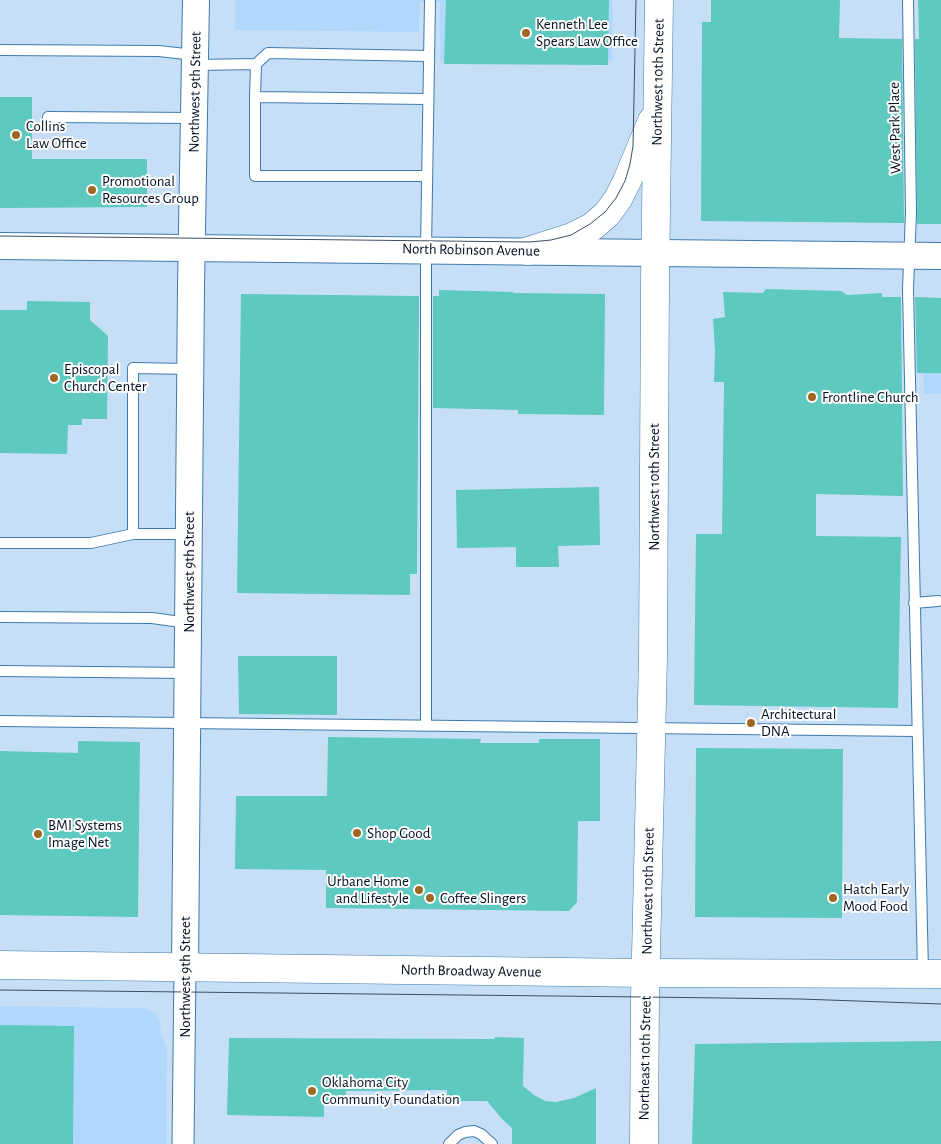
<!DOCTYPE html>
<html>
<head>
<meta charset="utf-8">
<style>
  body { margin:0 }
  canvas { display:block; background:#c7dff6 }
</style>
</head>
<body>
<canvas width="941" height="1144"></canvas>
<script>
const c = document.querySelector('canvas').getContext('2d');
c.lineJoin = 'round';
function paint(path, color) { c.fillStyle = color; c.fill(path, 'evenodd'); }
const toPath = rows => new Path2D(rows.map(r => 'M' + r).join(''));
function trace(path, color, width, dash) { c.strokeStyle = color; c.lineWidth = width; c.lineCap = dash ? 'butt' : 'round'; c.setLineDash(dash || []); c.stroke(path); }
function label(font, color, halo, rows, align = 'center') {
  c.font = font + ' "Alegreya Sans",sans-serif'; c.lineWidth = 4; c.setLineDash([]); c.textBaseline = 'middle'; c.strokeStyle = halo; c.fillStyle = color; for (const [text, x, y, turn = 0] of rows) {
    c.save(); c.translate(x, y); c.rotate((+turn || 0) * Math.PI / 180); c.textAlign = isNaN(turn) ? turn : align; if (halo) c.strokeText(text, 0, 0); c.fillText(text, 0, 0); c.restore();
  }
}
const built = toPath([
  [235,0,613,0,612,61,440,61,440,2,420,2,419,32,235,30],
  [921,298,941,298,941,394,924,394],
  [0,1006,138,1008,148,1009,156,1014,160,1022,161,1033,167,1048,166,1144,0,1144]
]);
const building = toPath([
  [446,0,609,0,608,65,444,64],
  [711,0,840,0,839,38,902,39,904,223,701,221,702,22,711,22],
  [918,0,941,0,941,224,917,224,915,39,919,39],
  [0,97,32,97,32,159,147,159,147,207,0,208],
  [766,289,841,291,847,295,882,293,882,297,901,297,903,496,816,494,816,536,901,537,898,708,694,705,696,534,722,534,724,382,714,382,715,351,713,319,725,317,723,292,763,293],
  [439,290,513,292,513,293,605,294,604,415,518,414,518,410,433,408,433,296,439,296],
  [241,294,419,296,417,574,410,574,410,595,237,593],
  [915,297,941,298,941,373,917,373],
  [27,301,90,302,90,320,108,336,107,419,82,419,82,425,68,425,67,454,0,453,0,310,27,310],
  [599,487,600,545,558,546,559,567,516,567,516,547,457,548,456,490],
  [238,656,337,656,337,715,239,714],
  [328,737,481,739,480,743,539,743,539,739,600,739,600,821,578,821,577,902,569,911,326,908,326,870,235,869,236,796,327,796],
  [78,741,140,742,138,917,0,915,0,751,78,753],
  [696,748,843,749,842,918,695,917],
  [0,1025,74,1026,73,1144,0,1144],
  [495,1037,524,1038,523,1086,534,1095,545,1101,556,1102,574,1098,596,1088,596,1144,512,1144,512,1128,502,1119,487,1101,447,1101,447,1090,346,1091,346,1097,331,1097,331,1101,324,1101,324,1117,227,1115,229,1038,494,1039],
  [941,1041,941,1144,692,1144,695,1044]
]);
const service = toPath([
  [908,0,911,212,908,289,923,973],
  [0,50,159,51,194,55],
  [256,64,268,53,429,56],
  [196,65,256,64,255,97,428,99],
  [255,97,255,176,427,176],
  [48,117,194,118],
  [188,534,133,534,133,368,190,369],
  [0,543,91,543,133,534],
  [914,603,938,601],
  [0,617,152,618,188,623],
  [0,671,186,673],
  [0,721,917,731],
  [426,726,426,249,430,0],
  [449,1144,458,1135,465,1132,474,1131,481,1134,492,1144]
]);
const minor = toPath([
  [183,1144,185,967]
]);
const tertiary = toPath([
  [0,246,941,256],
  [185,967,191,286,196,0]
]);
const secondary = toPath([
  [528,251,572,237,592,227,607,214,618,199,627,181,652,121],
  [644,1144,645,997,653,657,655,282,659,0]
]);
const primary = toPath([
  [0,965,646,973,941,974]
]);
const tram = toPath([
  [0,236,530,242,551,240,571,235,590,224,605,212,616,198,625,181,630,164,633,146,636,0],
  [0,990,645,997,800,999,941,1004]
]);
const markers = [
  [526,33,5,"#9f6724"],
  [16,135,5,"#9f6724"],
  [92,190,5,"#9f6724"],
  [54,378,5,"#9f6724"],
  [812,397,5,"#9f6724"],
  [751,723,5,"#9f6724"],
  [357,833,5,"#9f6724"],
  [38,834,5,"#9f6724"],
  [419,890,5,"#9f6724"],
  [430,898,5,"#9f6724"],
  [833,898,5,"#9f6724"],
  [312,1091,5,"#9f6724"]
];
const poiNames = [
  ["Kenneth Lee",536,24],
  ["Spears Law Office",536,41],
  ["Collins",26,126],
  ["Law Office",26,143],
  ["Promotional",102,181],
  ["Resources Group",102,198],
  ["Episcopal",64,369],
  ["Church Center",64,386],
  ["Frontline Church",822,397],
  ["Architectural",761,714],
  ["DNA",761,731],
  ["BMI Systems",48,825],
  ["Image Net",48,842],
  ["Shop Good",367,833],
  ["Urbane Home",409,881,"right"],
  ["and Lifestyle",409,898,"right"],
  ["Hatch Early",843,889],
  ["Mood Food",843,906],
  ["Coffee Slingers",440,898],
  ["Oklahoma City",322,1082],
  ["Community Foundation",322,1099]
];
const streetNames = [
  ["Northwest 10th Street",658,82,-89],
  ["Northwest 9th Street",195,92,-89],
  ["West Park Place",895,128,-91],
  ["North Robinson Avenue",471,250,1],
  ["Northwest 10th Street",654,487,-90],
  ["Northwest 9th Street",189,572,-90],
  ["Northwest 10th Street",648,891,-89],
  ["North Broadway Avenue",471,971,1],
  ["Northwest 9th Street",185,977,-90],
  ["Northeast 10th Street",645,1058,-89]
];
paint(built, '#b0d8fd');
paint(building, '#5dc9bf');
trace(service, '#3e7aad', 12);
trace(minor, '#3e7aad', 23);
trace(tertiary, '#3e7aad', 28);
trace(secondary, '#3e7aad', 29);
trace(primary, '#3e7aad', 29);
trace(service, '#fff', 10);
trace(minor, '#fff', 21);
trace(tertiary, '#fff', 26);
trace(secondary, '#fff', 28);
trace(primary, '#fff', 28);
trace(tram, '#3d4e62', 1);
for (const [x, y, r, color] of markers) { const dot = new Path2D(); dot.arc(x, y, r, 0, 2 * Math.PI); c.fillStyle = color; c.fill(dot); trace(dot, '#fdfdfd', 2); }
label('15px', '#000e21', '#fdfdfd', poiNames, 'left');
label('15px', '#000e21', '#fdfdfd', streetNames);
</script>
</body>
</html>
